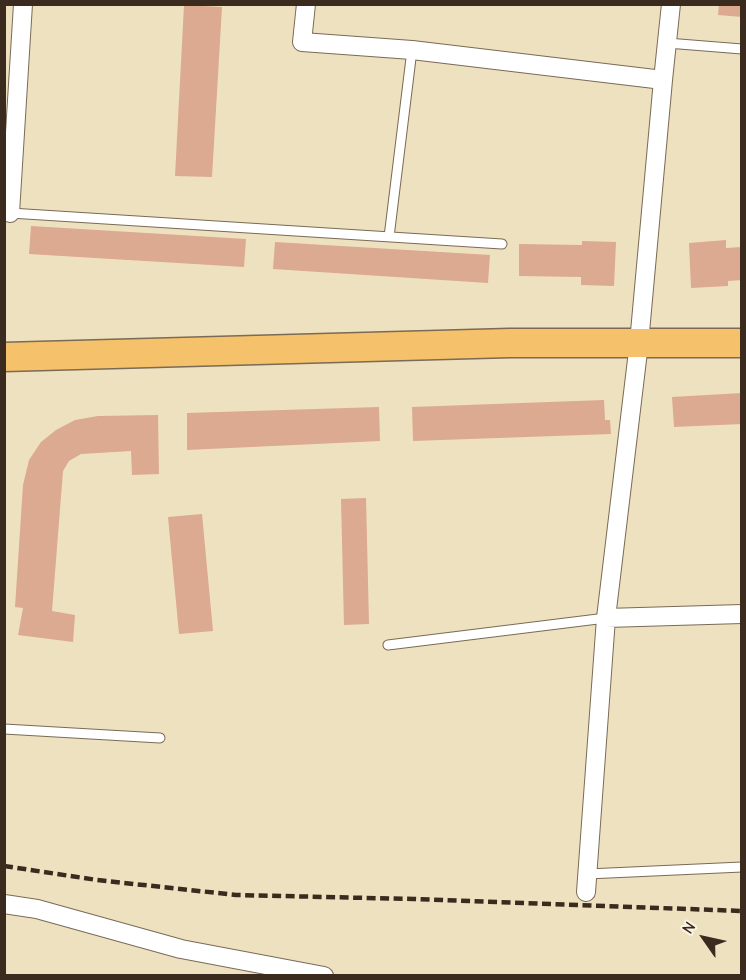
<!DOCTYPE html>
<html>
<head>
<meta charset="utf-8">
<style>
  body { margin:0 }
  #map { position:relative; width:746px; height:980px; overflow:hidden; background:#eee1bf; font-family:"Comic Neue",sans-serif }
  canvas { display:block }
  .frame { position:absolute; inset:0; border:6px solid #3b2a1e; pointer-events:none }
  .north { position:absolute; left:674px; top:908px; width:60px; height:60px; -webkit-text-stroke:4px #fcf5e5; paint-order:stroke; rotate:304deg; font-size:16px; font-weight:700; line-height:24px; text-align:center; color:#3b2a1e }
  .north::after { content:''; display:block; margin:auto; width:21px; height:27px; background:#3b2a1e; clip-path:polygon(50% 0,100% 100%,50% 72%,0 100%) }
</style>
</head>
<body>
<div id="map">
<canvas width="746" height="980"></canvas>
<div class="frame"></div>
<div class="north">N</div>
</div>
<script>
const c = document.querySelector('canvas').getContext('2d');
c.lineJoin = 'round';
function paint(path, color) { c.fillStyle = color; c.fill(path, 'evenodd'); }
const toPath = rows => new Path2D(rows.map(r => 'M' + r).join(''));
function trace(path, color, width, dash) { c.strokeStyle = color; c.lineWidth = width; c.lineCap = dash ? 'butt' : 'round'; c.setLineDash(dash || []); c.stroke(path); }
const building = toPath([
  [719,4,742,4,742,17,718,15],
  [184,5,222,7,212,177,175,176],
  [31,226,246,239,244,267,29,254],
  [726,240,726,248,742,247,742,280,728,281,728,286,691,288,689,243],
  [582,241,616,242,614,286,581,285,581,277,519,276,519,244,582,245],
  [275,242,490,255,488,283,273,269],
  [742,393,742,424,674,427,672,397],
  [604,400,605,420,610,420,611,434,413,441,412,407],
  [379,407,380,441,187,450,187,413],
  [158,415,159,474,132,475,131,451,81,454,69,461,63,471,52,611,75,615,73,642,18,635,23,608,15,607,23,485,29,460,41,442,56,430,75,420,98,416],
  [366,498,369,624,344,625,341,499],
  [202,514,213,631,179,634,168,517]
]);
const lane = toPath([
  [667,43,742,49],
  [10,213,502,244],
  [389,237,412,50],
  [388,645,606,618],
  [4,729,160,738],
  [587,874,742,867]
]);
const street = toPath([
  [306,4,302,42,412,50,663,80],
  [10,213,23,4],
  [606,618,742,614],
  [586,892,606,618,639,343,663,80,671,4],
  [4,904,37,909,181,949,324,976]
]);
const primary = toPath([
  [4,357,510,343,742,343]
]);
const rail = toPath([
  [4,866,97,880,236,895,414,899,742,911]
]);
paint(building, '#dca991');
trace(lane, '#7a6a56', 11);
trace(street, '#7a6a56', 20);
trace(primary, '#7a6a56', 31);
trace(lane, '#fff', 9);
trace(street, '#fff', 18);
trace(primary, '#f5c16b', 28);
trace(rail, '#3b2a1e', 4.5, [9, 4.5]);
</script>
</body>
</html>
